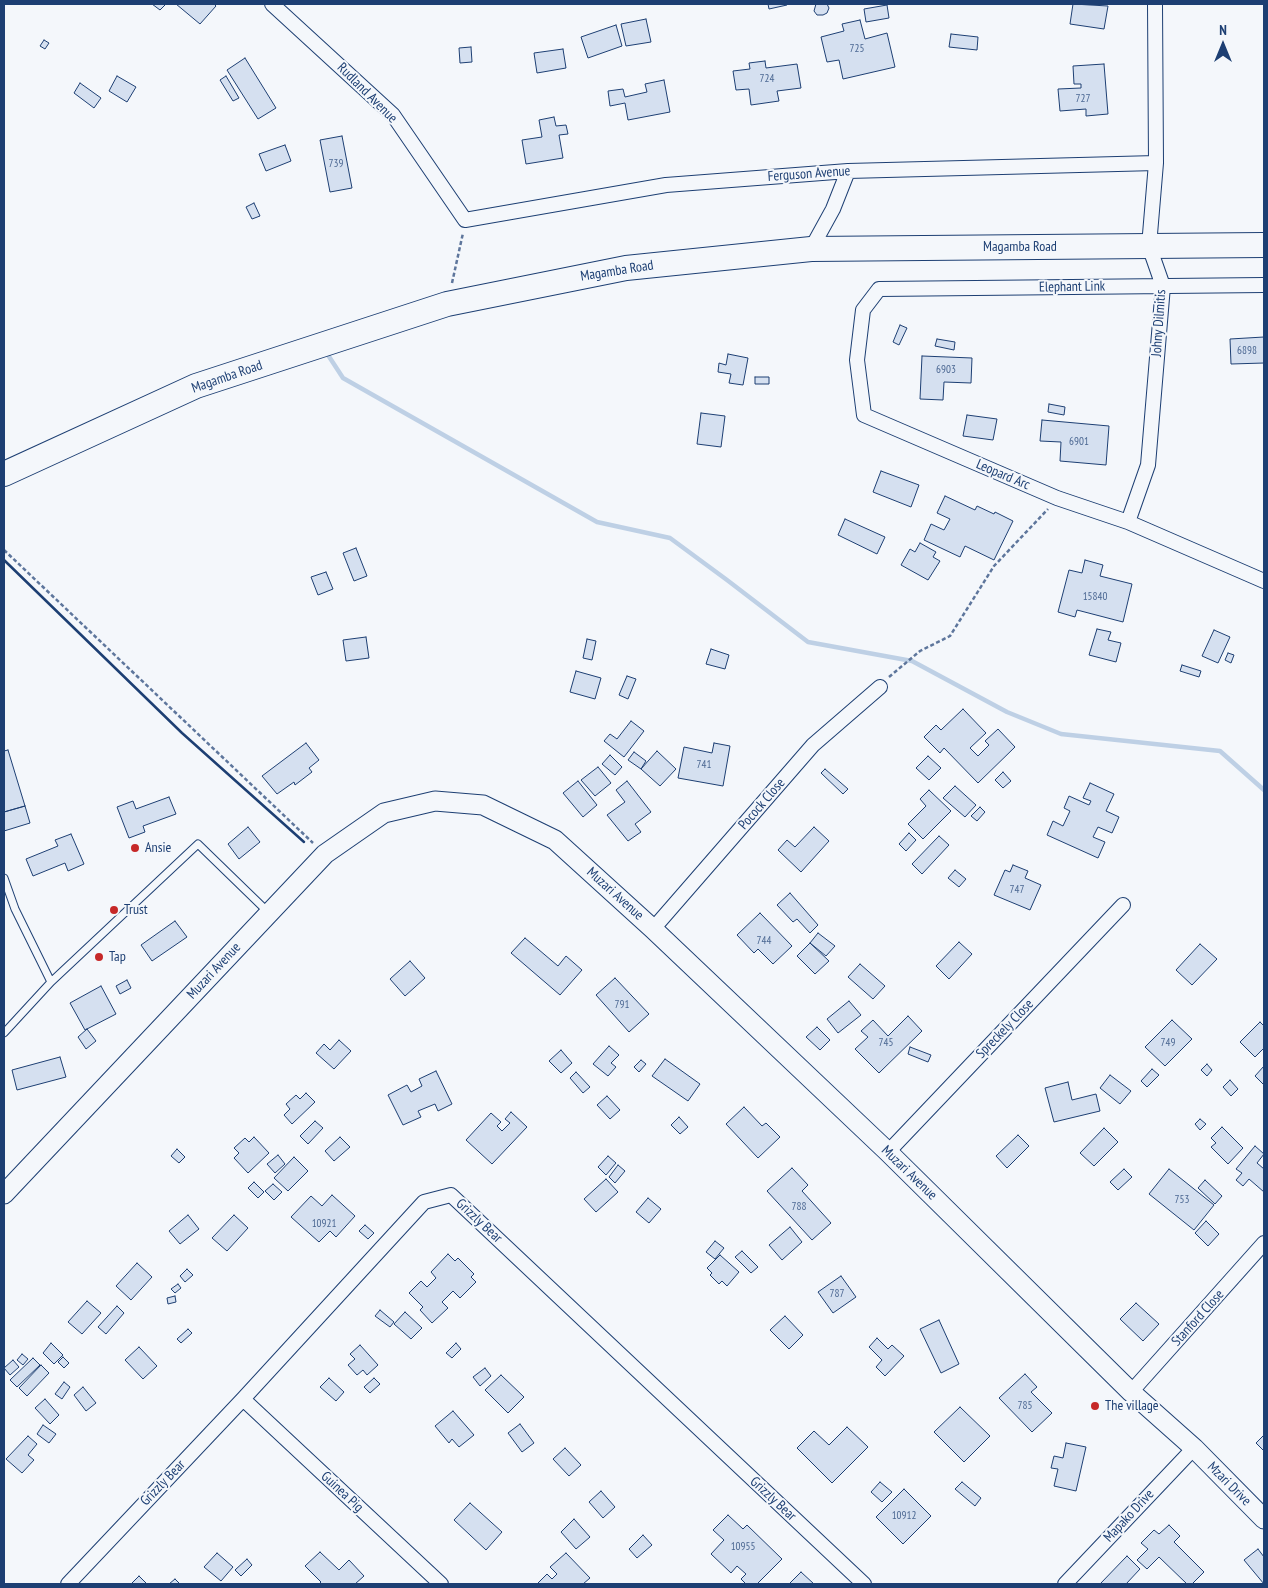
<!DOCTYPE html>
<html>
<head>
<meta charset="utf-8">
<style>
  body { margin:0 }
  #map { position:relative; width:1268px; height:1588px; overflow:hidden; background:#f4f7fb; font-family:"PT Sans Narrow",sans-serif }
  canvas { display:block }
  .frame { position:absolute; inset:0; border:5px solid #1d3f73; pointer-events:none }
  .north { position:absolute; left:1198px; top:20px; width:50px; height:50px; -webkit-text-stroke:4px #f4f7fb; paint-order:stroke; rotate:0deg; font-size:14px; font-weight:700; line-height:20px; text-align:center; color:#1d3f73 }
  .north::after { content:''; display:block; margin:auto; width:18px; height:22px; background:#1d3f73; clip-path:polygon(50% 0,100% 100%,50% 72%,0 100%) }
</style>
</head>
<body>
<div id="map">
<canvas width="1268" height="1588"></canvas>
<div class="frame"></div>
<div class="north">N</div>
</div>
<script>
const c = document.querySelector('canvas').getContext('2d');
c.lineJoin = 'round';
const toPath = rows => new Path2D(rows.map(r => 'M' + r).join(''));
function trace(path, color, width, dash) { c.strokeStyle = color; c.lineWidth = width; c.lineCap = dash ? 'butt' : 'round'; c.setLineDash(dash || []); c.stroke(path); }
function paint(path, color) { c.fillStyle = color; c.fill(path, 'evenodd'); }
function label(font, color, halo, rows, align = 'center') {
  c.font = font + ' "PT Sans Narrow",sans-serif'; c.lineWidth = 4; c.setLineDash([]); c.textBaseline = 'middle'; c.strokeStyle = halo; c.fillStyle = color; for (const [text, x, y, turn = 0] of rows) {
    c.save(); c.translate(x, y); c.rotate((+turn || 0) * Math.PI / 180); c.textAlign = isNaN(turn) ? turn : align; if (halo) c.strokeText(text, 0, 0); c.fillText(text, 0, 0); c.restore();
  }
}
const stream = toPath([
  [328,355,343,378,597,522,670,538,727,580,808,642,912,661,1007,712,1061,734,1220,751,1264,790]
]);
const building = toPath([
  [152,4,166,4,160,10,152,4],
  [176,4,214,4,216,6,200,24,176,4],
  [768,4,786,4,787,5,769,9,768,4],
  [816,4,827,4,829,8,827,13,823,15,817,15,814,11,816,4],
  [1073,4,1108,6,1104,29,1070,24,1073,4],
  [887,5,889,18,866,22,864,9,887,5],
  [646,19,651,42,626,46,621,24,646,19],
  [860,20,865,39,887,33,895,67,843,79,839,60,827,62,821,37,844,31,842,24,860,20],
  [616,25,622,46,588,58,581,37,616,25],
  [951,34,978,37,977,50,949,47,951,34],
  [44,40,49,43,45,49,40,46,44,40],
  [471,47,472,62,460,63,459,48,471,47],
  [563,49,566,68,537,73,534,53,563,49],
  [245,58,276,108,258,119,227,70,245,58],
  [765,61,766,68,797,64,801,88,777,91,779,101,751,105,749,89,736,90,733,71,750,69,749,63,765,61],
  [1104,64,1108,114,1086,116,1086,109,1060,111,1058,89,1081,88,1081,84,1074,84,1073,66,1104,64],
  [117,76,136,87,127,102,109,91,117,76],
  [226,76,239,98,233,101,220,80,226,76],
  [664,80,670,112,628,120,625,103,610,106,608,91,623,89,625,97,647,92,645,84,664,80],
  [80,83,101,98,94,108,74,93,80,83],
  [554,117,556,126,566,125,568,134,559,135,563,158,526,164,522,140,542,137,539,120,554,117],
  [342,136,352,188,330,192,320,140,342,136],
  [285,145,291,161,266,171,259,154,285,145],
  [254,203,260,216,252,219,246,207,254,203],
  [900,325,907,328,899,345,893,342,900,325],
  [1264,337,1264,363,1231,364,1230,339,1264,337],
  [937,339,955,342,954,350,935,346,937,339],
  [728,354,748,358,743,385,729,383,731,374,718,372,719,363,726,365,728,354],
  [922,356,972,358,971,383,944,382,943,400,920,399,922,356],
  [755,377,769,377,769,384,755,384,755,377],
  [1049,404,1065,407,1064,415,1048,412,1049,404],
  [701,413,725,416,721,447,697,444,701,413],
  [967,415,997,419,993,440,963,436,967,415],
  [1042,420,1109,426,1106,465,1060,461,1061,442,1040,441,1042,420],
  [881,471,919,485,911,507,873,492,881,471],
  [945,496,975,510,977,506,994,514,995,512,1013,521,994,560,965,546,960,557,924,540,931,524,944,530,950,519,937,513,945,496],
  [845,519,885,537,877,554,838,535,845,519],
  [920,543,936,552,933,557,940,561,928,580,901,565,910,549,915,552,920,543],
  [356,548,367,576,354,581,343,553,356,548],
  [1085,560,1103,565,1100,576,1132,584,1123,622,1077,610,1075,617,1058,612,1069,570,1082,573,1085,560],
  [326,572,333,589,318,595,311,577,326,572],
  [1097,629,1111,632,1108,640,1121,643,1116,662,1089,655,1097,629],
  [1214,630,1230,637,1218,663,1202,656,1214,630],
  [366,637,369,658,346,661,343,640,366,637],
  [587,639,596,641,592,660,583,658,587,639],
  [711,649,729,655,725,669,706,664,711,649],
  [1228,653,1234,655,1231,663,1225,660,1228,653],
  [1182,665,1201,671,1199,677,1180,671,1182,665],
  [576,671,601,678,595,699,570,692,576,671],
  [627,676,636,679,628,699,619,695,627,676],
  [963,709,986,733,970,748,978,756,989,745,985,741,998,729,1015,747,978,783,944,748,940,753,924,737,936,725,941,730,963,709],
  [631,721,644,731,624,757,604,741,610,734,617,739,631,721],
  [306,743,319,760,309,768,312,772,295,785,294,782,277,794,262,776,306,743],
  [714,743,730,746,723,786,678,778,684,747,712,753,714,743],
  [8,750,25,806,4,812,4,751,8,750],
  [657,751,676,769,660,786,641,769,657,751],
  [634,752,646,761,641,769,628,760,634,752],
  [610,755,622,767,615,775,602,764,610,755],
  [928,756,941,768,929,780,916,768,928,756],
  [598,767,611,783,595,796,581,780,598,767],
  [825,769,848,789,843,794,821,773,825,769],
  [1003,772,1011,781,1003,788,995,780,1003,772],
  [578,781,597,805,583,817,563,793,578,781],
  [627,781,651,812,635,824,641,832,628,841,607,815,625,802,616,790,627,781],
  [1090,783,1114,794,1106,811,1119,817,1112,833,1098,827,1093,837,1105,842,1098,858,1047,835,1053,821,1063,826,1070,811,1064,808,1069,796,1089,805,1091,801,1083,798,1090,783],
  [955,786,976,805,965,817,943,798,955,786],
  [929,790,951,811,923,839,908,824,926,806,920,799,929,790],
  [169,797,176,814,143,826,145,832,129,838,117,807,133,801,136,809,169,797],
  [25,806,30,823,4,831,4,812,25,806],
  [980,807,985,812,977,821,971,816,980,807],
  [248,827,260,842,239,859,228,844,248,827],
  [814,827,829,841,801,872,778,850,787,840,795,847,814,827],
  [909,833,916,840,906,851,899,844,909,833],
  [71,834,84,864,68,871,65,863,33,876,26,859,58,846,55,840,71,834],
  [939,836,949,845,922,874,912,864,939,836],
  [1013,865,1028,871,1025,878,1041,885,1030,910,994,895,1005,870,1010,872,1013,865],
  [955,870,966,879,959,887,948,878,955,870],
  [790,893,818,925,810,933,797,919,793,922,777,905,790,893],
  [760,913,792,946,773,964,758,949,754,953,737,935,760,913],
  [175,921,187,937,152,961,141,945,175,921],
  [818,933,835,946,826,956,810,943,818,933],
  [525,938,558,966,566,956,582,970,560,995,511,953,525,938],
  [959,942,972,954,949,979,936,966,959,942],
  [810,943,829,961,815,974,797,956,810,943],
  [1200,944,1217,959,1192,985,1176,970,1200,944],
  [410,961,425,978,405,996,390,979,410,961],
  [860,964,885,986,873,999,848,977,860,964],
  [615,978,649,1014,629,1032,596,995,615,978],
  [127,980,131,988,120,994,116,986,127,980],
  [101,986,116,1014,85,1030,70,1003,101,986],
  [849,1001,861,1015,838,1033,827,1019,849,1001],
  [908,1016,922,1031,879,1073,855,1049,868,1037,861,1031,873,1020,888,1036,908,1016],
  [1172,1020,1192,1039,1165,1066,1145,1047,1172,1020],
  [1260,1022,1264,1026,1264,1048,1255,1057,1240,1042,1260,1022],
  [817,1027,830,1040,820,1050,806,1037,817,1027],
  [87,1029,96,1041,86,1049,78,1037,87,1029],
  [339,1040,351,1051,334,1069,316,1053,324,1044,330,1050,339,1040],
  [609,1046,619,1055,611,1063,616,1067,608,1076,593,1064,609,1046],
  [910,1047,931,1055,928,1062,908,1054,910,1047],
  [561,1050,572,1063,561,1073,549,1061,561,1050],
  [60,1057,66,1077,17,1090,12,1070,60,1057],
  [665,1059,700,1084,688,1101,652,1076,665,1059],
  [641,1060,646,1064,639,1072,634,1067,641,1060],
  [1207,1064,1212,1070,1207,1076,1201,1070,1207,1064],
  [1264,1066,1264,1085,1255,1076,1264,1066],
  [1152,1069,1159,1075,1147,1087,1141,1081,1152,1069],
  [436,1071,452,1104,438,1111,435,1104,418,1111,421,1117,403,1125,388,1095,407,1085,411,1092,422,1086,419,1079,436,1071],
  [576,1072,590,1087,583,1093,570,1078,576,1072],
  [1110,1075,1131,1091,1120,1104,1100,1088,1110,1075],
  [1230,1080,1238,1089,1231,1096,1223,1087,1230,1080],
  [1068,1082,1072,1100,1096,1094,1100,1111,1054,1122,1045,1088,1068,1082],
  [306,1093,315,1102,292,1124,284,1115,290,1109,286,1104,296,1095,300,1099,306,1093],
  [607,1096,620,1110,610,1119,597,1105,607,1096],
  [744,1107,762,1126,766,1123,780,1137,758,1158,726,1124,744,1107],
  [511,1112,527,1127,492,1164,466,1140,491,1113,501,1122,497,1126,502,1131,510,1123,505,1119,511,1112],
  [679,1117,688,1127,680,1134,671,1125,679,1117],
  [1200,1119,1206,1124,1200,1130,1195,1124,1200,1119],
  [315,1121,323,1128,308,1144,300,1136,315,1121],
  [1222,1127,1243,1148,1228,1164,1211,1147,1216,1143,1211,1138,1222,1127],
  [1104,1128,1118,1142,1094,1166,1080,1153,1104,1128],
  [1018,1135,1029,1146,1007,1168,996,1156,1018,1135],
  [254,1137,269,1153,248,1173,234,1158,239,1153,234,1148,245,1138,249,1142,254,1137],
  [340,1137,350,1147,334,1161,325,1151,340,1137],
  [1255,1146,1264,1154,1257,1163,1264,1169,1264,1192,1249,1179,1243,1186,1236,1180,1242,1173,1236,1169,1255,1146],
  [177,1149,185,1157,179,1163,171,1156,177,1149],
  [278,1155,285,1164,275,1173,267,1164,278,1155],
  [608,1156,616,1163,606,1175,598,1167,608,1156],
  [294,1157,308,1171,288,1191,274,1178,294,1157],
  [618,1165,625,1171,615,1183,609,1177,618,1165],
  [792,1168,808,1185,802,1191,831,1223,812,1240,767,1191,792,1168],
  [1124,1169,1132,1177,1118,1190,1110,1182,1124,1169],
  [1169,1169,1214,1205,1194,1230,1149,1194,1169,1169],
  [606,1179,618,1192,596,1212,584,1199,606,1179],
  [1205,1180,1222,1196,1215,1204,1198,1188,1205,1180],
  [254,1182,264,1192,258,1198,248,1188,254,1182],
  [273,1184,282,1192,274,1200,265,1191,273,1184],
  [332,1195,355,1216,336,1237,330,1231,319,1242,291,1217,311,1196,322,1206,332,1195],
  [648,1198,661,1209,649,1223,636,1212,648,1198],
  [188,1215,199,1229,180,1244,169,1231,188,1215],
  [234,1215,248,1228,227,1251,212,1238,234,1215],
  [1206,1221,1219,1234,1208,1246,1195,1233,1206,1221],
  [365,1225,374,1233,368,1239,359,1231,365,1225],
  [790,1227,802,1242,782,1260,769,1245,790,1227],
  [715,1241,724,1248,715,1259,706,1252,715,1241],
  [742,1251,758,1267,751,1273,735,1257,742,1251],
  [448,1254,455,1261,458,1258,474,1274,471,1277,476,1282,460,1298,453,1291,442,1302,448,1308,432,1323,420,1310,423,1307,409,1293,421,1281,427,1287,436,1278,431,1272,448,1254],
  [720,1255,739,1272,727,1286,722,1281,719,1284,710,1275,712,1273,707,1268,720,1255],
  [137,1263,152,1277,131,1300,116,1286,137,1263],
  [187,1269,193,1275,185,1282,180,1276,187,1269],
  [841,1276,856,1297,833,1313,818,1292,841,1276],
  [178,1284,181,1288,175,1293,171,1289,178,1284],
  [175,1296,176,1302,168,1304,167,1298,175,1296],
  [87,1301,101,1313,82,1334,68,1322,87,1301],
  [1136,1303,1159,1324,1143,1341,1120,1319,1136,1303],
  [117,1306,124,1313,106,1334,98,1327,117,1306],
  [380,1310,394,1322,390,1327,375,1316,380,1310],
  [405,1312,422,1328,411,1339,394,1324,405,1312],
  [785,1316,803,1335,789,1349,770,1330,785,1316],
  [939,1320,959,1364,941,1373,920,1329,939,1320],
  [188,1329,192,1333,181,1343,177,1339,188,1329],
  [877,1338,888,1349,892,1345,904,1356,885,1376,876,1367,882,1360,869,1347,877,1338],
  [51,1343,63,1355,54,1364,43,1353,51,1343],
  [456,1343,461,1349,452,1358,446,1353,456,1343],
  [360,1345,378,1365,367,1375,363,1370,357,1375,348,1365,355,1359,350,1354,360,1345],
  [139,1347,157,1366,143,1379,125,1360,139,1347],
  [22,1354,28,1359,23,1365,17,1360,22,1354],
  [63,1357,69,1363,64,1368,58,1362,63,1357],
  [33,1358,40,1365,17,1387,10,1380,33,1358],
  [13,1360,19,1367,10,1375,4,1368,13,1360],
  [41,1365,49,1373,27,1396,19,1388,41,1365],
  [485,1368,491,1376,480,1386,473,1377,485,1368],
  [1025,1374,1037,1387,1031,1392,1052,1413,1032,1432,999,1398,1025,1374],
  [501,1375,524,1397,508,1413,485,1390,501,1375],
  [329,1378,344,1392,336,1401,320,1387,329,1378],
  [374,1378,380,1384,370,1393,364,1387,374,1378],
  [64,1382,70,1387,62,1399,55,1394,64,1382],
  [83,1387,96,1403,86,1411,74,1395,83,1387],
  [45,1399,59,1415,50,1424,35,1408,45,1399],
  [960,1407,990,1436,964,1462,934,1432,960,1407],
  [453,1411,474,1435,459,1447,452,1439,449,1443,435,1426,453,1411],
  [520,1424,534,1443,522,1452,508,1433,520,1424],
  [43,1425,56,1434,49,1443,37,1434,43,1425],
  [847,1427,868,1447,832,1483,797,1448,814,1431,829,1445,847,1427],
  [1264,1435,1264,1451,1256,1443,1264,1435],
  [28,1436,37,1444,28,1455,34,1460,22,1473,6,1459,28,1436],
  [1066,1443,1086,1447,1076,1491,1054,1486,1058,1469,1051,1468,1054,1456,1063,1458,1066,1443],
  [565,1448,581,1465,569,1476,553,1459,565,1448],
  [880,1482,892,1492,882,1502,871,1492,880,1482],
  [962,1482,981,1498,975,1506,955,1489,962,1482],
  [904,1489,931,1516,903,1544,876,1517,904,1489],
  [601,1491,615,1507,603,1518,589,1502,601,1491],
  [470,1503,502,1532,486,1550,454,1520,470,1503],
  [728,1515,743,1529,747,1525,782,1559,757,1584,746,1584,741,1579,746,1574,737,1566,731,1573,711,1554,724,1540,713,1530,728,1515],
  [574,1519,590,1537,576,1549,561,1532,574,1519],
  [1169,1525,1180,1536,1174,1542,1204,1572,1192,1584,1187,1584,1159,1557,1147,1569,1137,1560,1148,1549,1141,1543,1154,1530,1159,1534,1169,1525],
  [643,1535,652,1545,637,1558,629,1549,643,1535],
  [1258,1549,1264,1557,1264,1584,1244,1560,1258,1549],
  [320,1552,339,1570,349,1560,364,1576,355,1584,319,1584,321,1582,305,1566,320,1552],
  [217,1553,233,1567,221,1581,204,1567,217,1553],
  [566,1553,590,1578,583,1584,537,1584,547,1574,552,1579,557,1574,550,1567,566,1553],
  [1127,1556,1140,1569,1126,1584,1100,1584,1127,1556],
  [247,1559,252,1565,241,1576,235,1570,247,1559],
  [801,1572,814,1584,789,1584,801,1572],
  [139,1576,147,1584,131,1584,139,1576],
  [175,1579,180,1584,169,1584,175,1579]
]);
const path = toPath([
  [452,283,463,233],
  [4,550,313,843],
  [889,677,920,651,950,636,994,566,1048,509]
]);
const lane = toPath([
  [4,878,15,909,51,982],
  [4,1033,51,982,198,844,268,912]
]);
const street = toPath([
  [272,4,393,115,465,220,666,185,848,171,1156,163],
  [811,249,833,209,848,171],
  [1264,285,879,289,863,310,857,360,864,415,1057,498,1128,522,1264,581],
  [1128,522,1148,465,1163,286,1149,246,1156,163,1155,4],
  [653,929,813,745,880,687],
  [888,1152,1123,905],
  [1131,1392,1264,1243],
  [243,1399,441,1584],
  [68,1584,243,1399,424,1202,451,1195,864,1584],
  [1065,1584,1194,1448]
]);
const secondary = toPath([
  [4,1194,325,854,384,813,435,801,483,805,555,840,653,929,888,1152,1131,1392,1194,1448,1264,1519]
]);
const highway = toPath([
  [4,474,196,386,447,304,626,268,811,249,1264,245]
]);
const wall = toPath([
  [4,560,182,733,304,842]
]);
const markers = [
  [135,848,5,"#c62828"],
  [114,910,5,"#c62828"],
  [99,957,5,"#c62828"],
  [1095,1406,5,"#c62828"]
];
const numberNames = [
  ["725",857,49],
  ["724",767,79],
  ["727",1083,99],
  ["739",336,164],
  ["6898",1247,351],
  ["6903",946,370],
  ["6901",1079,442],
  ["15840",1095,597],
  ["741",704,765],
  ["747",1017,890],
  ["744",764,941],
  ["791",622,1005],
  ["745",886,1043],
  ["749",1168,1043],
  ["753",1182,1200],
  ["788",799,1207],
  ["10921",324,1224],
  ["787",837,1294],
  ["785",1025,1406],
  ["10912",904,1516],
  ["10955",743,1547]
];
const streetNames = [
  ["Rudland Avenue",367,93,45],
  ["Ferguson Avenue",809,174,-4],
  ["Magamba Road",1020,247],
  ["Magamba Road",617,271,-9],
  ["Elephant Link",1072,287,-1],
  ["Johny Dilmitis",1159,323,-86],
  ["Magamba Road",227,377,-19],
  ["Leopard Arc",1003,475,23],
  ["Pocock Close",762,804,-49],
  ["Muzari Avenue",615,894,42],
  ["Muzari Avenue",214,971,-47],
  ["Spreckely Close",1005,1029,-46],
  ["Muzari Avenue",909,1173,44],
  ["Grizzly Bear",479,1221,43],
  ["Stanford Close",1198,1318,-48],
  ["Grizzly Bear",163,1483,-46],
  ["Mzari Drive",1229,1484,45],
  ["Guinea Pig",342,1492,43],
  ["Grizzly Bear",773,1499,43],
  ["Mapako Drive",1129,1516,-47]
];
const poiNames = [
  ["Ansie",145,848],
  ["Trust",124,910],
  ["Tap",109,957],
  ["The village",1105,1406]
];
trace(stream, '#bed0e5', 4.5);
paint(building, '#d5e0f0');
trace(building, '#1d3f73', 1);
trace(lane, '#1d3f73', 9);
trace(street, '#1d3f73', 16);
trace(secondary, '#1d3f73', 21);
trace(highway, '#1d3f73', 26);
trace(path, '#5e769c', 2.5, [4, 2.5]);
trace(lane, '#f4f7fb', 7);
trace(street, '#f4f7fb', 14);
trace(secondary, '#f4f7fb', 19);
trace(highway, '#f4f7fb', 24);
trace(wall, '#1d3f73', 2.5);
for (const [x, y, r, color] of markers) { const dot = new Path2D(); dot.arc(x, y, r, 0, 2 * Math.PI); c.fillStyle = color; c.fill(dot); trace(dot, '#f4f7fb', 2); }
label('11px', '#4b6792', null, numberNames);
label('14px', '#1d3f73', '#f4f7fb', streetNames);
label('14px', '#1d3f73', '#f4f7fb', poiNames, 'left');
</script>
</body>
</html>
